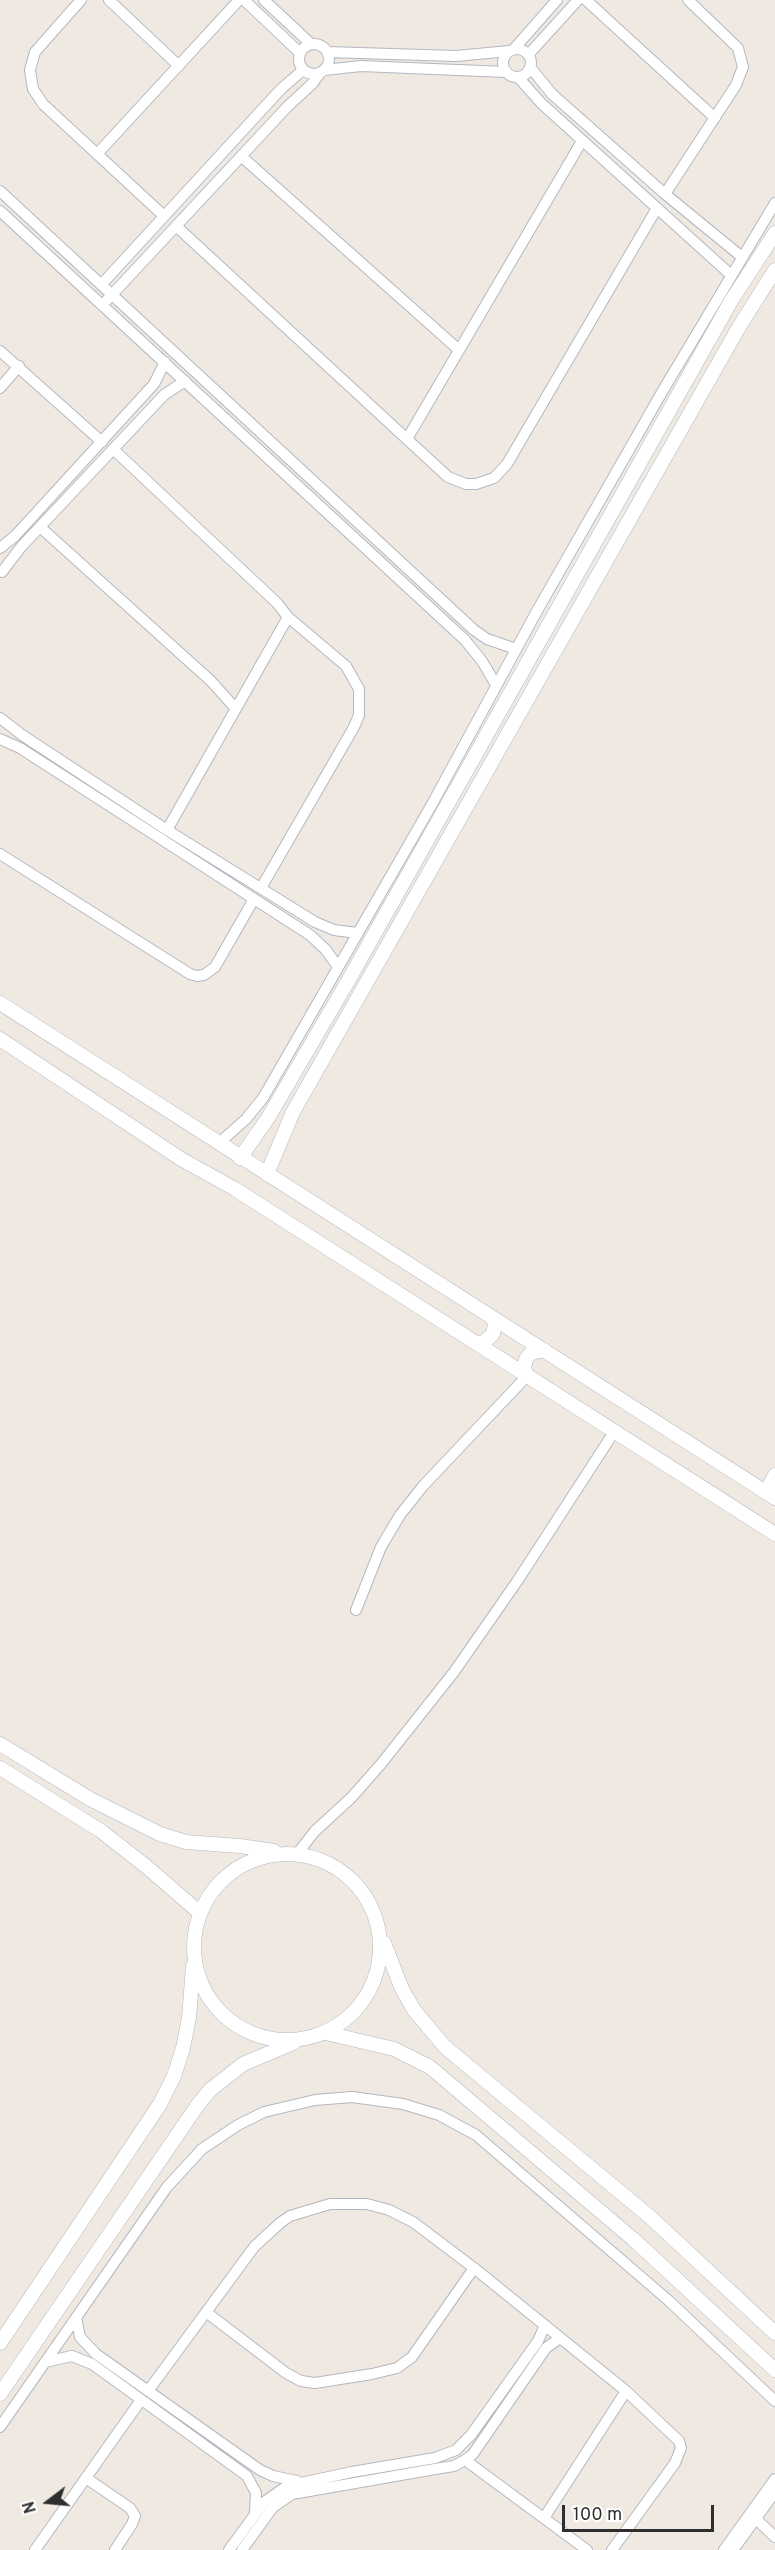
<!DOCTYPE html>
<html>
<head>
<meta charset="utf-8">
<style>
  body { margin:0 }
  #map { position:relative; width:775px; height:2550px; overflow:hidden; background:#efe9e1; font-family:Overpass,sans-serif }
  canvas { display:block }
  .north { position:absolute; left:18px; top:2472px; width:60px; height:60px; -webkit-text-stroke:4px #fff; paint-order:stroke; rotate:254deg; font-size:16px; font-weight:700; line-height:24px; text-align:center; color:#2e2e2e }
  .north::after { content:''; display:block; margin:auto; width:21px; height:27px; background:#2e2e2e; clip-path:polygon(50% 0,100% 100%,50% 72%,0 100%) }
  .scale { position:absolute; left:562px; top:2505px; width:152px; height:27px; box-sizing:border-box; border:3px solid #2e2e2e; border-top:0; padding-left:8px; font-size:18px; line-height:21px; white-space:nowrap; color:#2e2e2e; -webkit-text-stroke:4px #fff; paint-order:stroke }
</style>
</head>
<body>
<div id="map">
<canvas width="775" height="2550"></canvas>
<div class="north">N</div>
<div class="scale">100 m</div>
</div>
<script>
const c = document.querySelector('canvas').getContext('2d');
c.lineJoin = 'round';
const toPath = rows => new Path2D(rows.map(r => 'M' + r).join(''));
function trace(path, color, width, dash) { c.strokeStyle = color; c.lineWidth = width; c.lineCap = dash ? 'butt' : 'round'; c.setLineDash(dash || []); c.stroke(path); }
const minor = toPath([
  [81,0,35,52,30,70,33,89,43,104,164,216],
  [109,0,179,66],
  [244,0,300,53],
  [264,0,311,44],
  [586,0,715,118],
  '299 59a15 15 0 1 1 30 0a15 15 0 1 1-30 0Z',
  '503 63a14 14 0 1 1 28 0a14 14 0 1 1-28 0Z',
  [513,50,557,0],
  [327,52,456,56,509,51],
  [528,55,578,0],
  [530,67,552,94,665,194,742,257],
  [324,70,361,66,506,72],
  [518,77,541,103,731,275],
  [97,154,239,0],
  [241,156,459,350],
  [0,191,474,630,487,639,516,649],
  [665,194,736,85,743,67,738,48,688,0],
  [0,211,465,640,482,661,496,685],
  [176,226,448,477,466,484,476,484,494,478,507,464,657,208],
  [101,285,281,89,303,70],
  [107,300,288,106,313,83,320,73],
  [0,351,102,442],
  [0,388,19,366],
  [407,439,582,141],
  [113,449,277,603,288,617,346,666,359,689,359,715,354,727,261,888],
  [40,527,211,681,236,709],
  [0,548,15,536,154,384,165,362],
  [2,572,21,547,164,395,185,381],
  [0,718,22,735,167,830,315,922,334,930,357,933],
  [0,739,20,748,310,935,326,950,338,967],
  [167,830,288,617],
  [0,854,190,974,197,976,204,975,215,967,254,899],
  [218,1144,246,1119,263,1098,431,806,537,611,662,392,775,203],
  [356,1610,381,1547,400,1515,423,1486,527,1376],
  [297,1854,315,1831,351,1798,381,1764,454,1672,518,1580,614,1432],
  [206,2312,286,2373,301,2381,315,2383,372,2374,397,2368,412,2357,474,2268],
  [76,2318,80,2337,96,2354,260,2470,273,2476,297,2481],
  [45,2362,72,2356,92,2364,247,2476,256,2493,255,2511],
  [148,2391,254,2247,280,2223,290,2216,330,2204,367,2204,389,2210,413,2222,474,2268,626,2391,679,2441,681,2448,675,2463,612,2550],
  [0,2427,167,2187,202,2149,238,2125,264,2112,315,2100,352,2097,403,2104,439,2115,476,2135,668,2300,775,2401],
  [465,2460,587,2550],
  [86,2478,130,2508,135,2516,132,2524,115,2550],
  [544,2518,626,2391],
  [756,2519,775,2537],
  [35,2550,141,2400],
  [229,2550,264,2502,287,2486,352,2472,435,2458,456,2450,471,2435,538,2341,545,2325],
  [242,2550,273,2507,292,2494,441,2468,454,2466,465,2460,473,2454,546,2348,560,2338],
  [724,2550,775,2479],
  [733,2550,775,2492]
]);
const tertiary = toPath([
  [0,1003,775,1498],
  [0,1039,181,1159,235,1189,775,1534],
  [240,1158,268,1118,348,981,731,301,775,233],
  [267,1174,293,1112,739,327,775,270],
  [476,1343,484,1342,493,1334,495,1325,493,1318],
  [527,1376,524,1368,526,1359,531,1353,544,1350],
  [766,1492,775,1475],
  [0,1744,90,1799,160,1834,186,1842,240,1846,274,1851],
  [0,1768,101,1831,147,1867,200,1913],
  '194 1947a93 93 0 1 1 186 0a93 93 0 1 1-186 0Z',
  [384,1943,402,1989,414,2010,445,2047,649,2216,775,2333],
  [326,2033,394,2049,430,2067,633,2239,775,2370],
  [0,2343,160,2104,174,2076,183,2048,189,2018,193,1966],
  [0,2394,197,2106,210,2090,243,2064,293,2043]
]);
trace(minor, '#b4b7c1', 12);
trace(tertiary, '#b4b7c1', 15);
trace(minor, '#fff', 10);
trace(tertiary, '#fff', 14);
</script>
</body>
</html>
